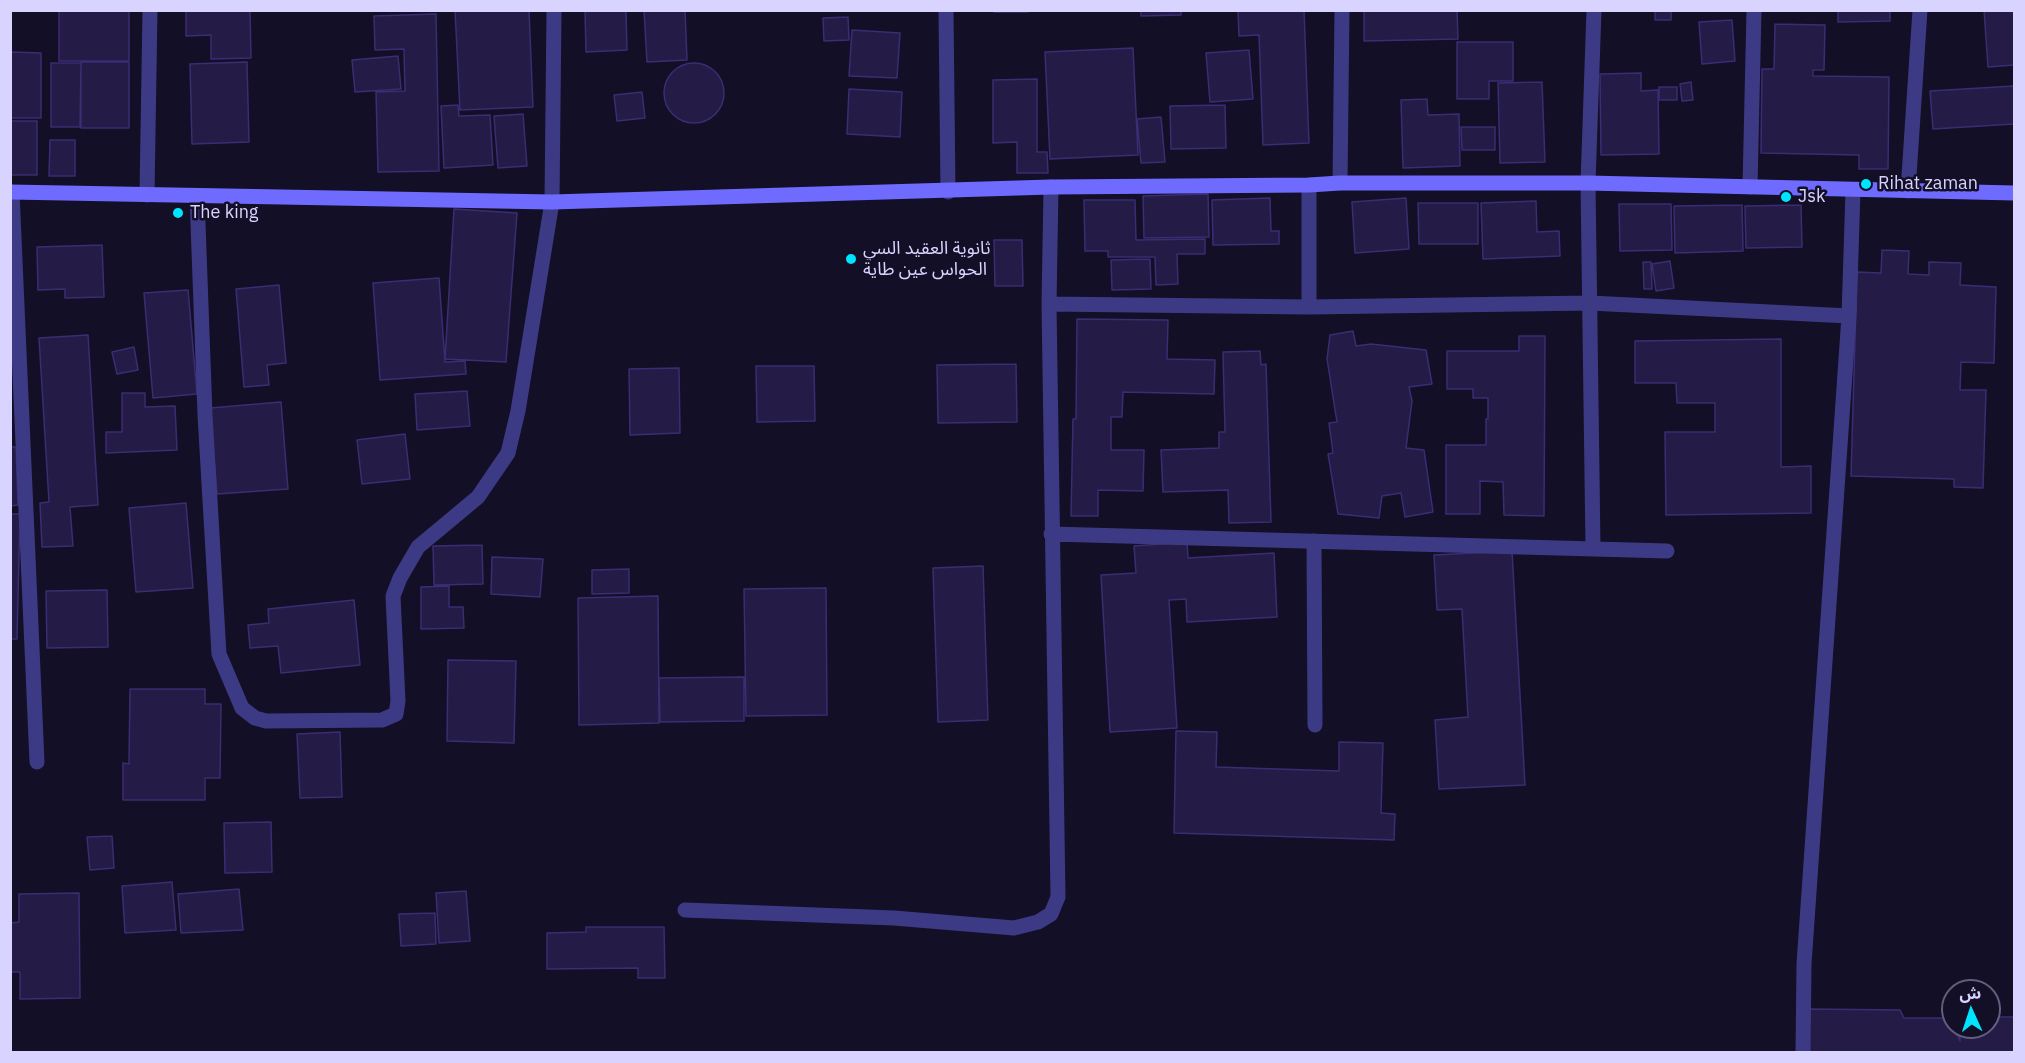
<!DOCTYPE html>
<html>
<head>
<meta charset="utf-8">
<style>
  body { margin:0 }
  #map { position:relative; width:2025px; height:1063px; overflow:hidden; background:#130f26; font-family:"IBM Plex Sans","Noto Sans Arabic",sans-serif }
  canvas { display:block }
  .frame { position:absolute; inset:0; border:12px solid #d9d4ff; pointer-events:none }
  .north { position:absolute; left:1941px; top:979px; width:60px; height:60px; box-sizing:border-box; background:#130f26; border:2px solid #625e7d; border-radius:50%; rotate:357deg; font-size:16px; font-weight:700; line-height:24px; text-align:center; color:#d9d4ff }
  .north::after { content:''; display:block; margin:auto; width:21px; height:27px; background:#00e5ff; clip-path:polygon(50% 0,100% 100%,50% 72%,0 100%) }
</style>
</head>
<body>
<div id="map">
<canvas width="2025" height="1063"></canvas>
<div class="frame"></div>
<div class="north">ش</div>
</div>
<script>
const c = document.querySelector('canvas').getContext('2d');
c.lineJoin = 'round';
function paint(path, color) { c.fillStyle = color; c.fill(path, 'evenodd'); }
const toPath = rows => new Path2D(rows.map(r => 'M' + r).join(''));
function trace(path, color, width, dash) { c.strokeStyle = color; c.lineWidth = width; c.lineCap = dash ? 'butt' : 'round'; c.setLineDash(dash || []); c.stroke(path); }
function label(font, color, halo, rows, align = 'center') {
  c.font = font + ' "IBM Plex Sans","Noto Sans Arabic",sans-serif'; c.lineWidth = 5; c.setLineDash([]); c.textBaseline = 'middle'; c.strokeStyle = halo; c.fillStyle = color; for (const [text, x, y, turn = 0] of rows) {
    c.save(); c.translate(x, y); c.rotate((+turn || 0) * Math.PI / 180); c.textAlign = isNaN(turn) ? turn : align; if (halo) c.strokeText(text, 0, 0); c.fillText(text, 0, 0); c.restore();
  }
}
const building = toPath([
  [59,10,129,10,129,61,59,61,59,10],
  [186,10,250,10,251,58,211,59,211,35,186,36,186,10],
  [455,10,529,10,533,107,460,110,455,10],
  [585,10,626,10,627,50,586,52,585,10],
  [644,10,685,10,687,60,647,62,644,10],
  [994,10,1028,10,1028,12,994,12,994,10],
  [1141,10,1181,10,1181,15,1141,16,1141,10],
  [1208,10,1304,10,1309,143,1263,145,1259,35,1239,36,1238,11,1208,10],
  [1364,10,1457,10,1458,39,1364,41,1364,10],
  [1655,10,1671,10,1671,20,1655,20,1655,10],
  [1838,10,1890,10,1890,21,1838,22,1838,10],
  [1984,10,2014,10,2014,65,1988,67,1984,10],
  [436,14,439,171,378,172,376,92,405,91,404,49,375,50,374,16,436,14],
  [848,17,849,40,824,41,823,18,848,17],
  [1732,20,1735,61,1702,64,1699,22,1732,20],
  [1775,24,1825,25,1824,70,1813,70,1813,76,1889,77,1888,169,1859,169,1859,155,1761,153,1762,69,1774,69,1775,24],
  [852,30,900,33,897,78,849,76,852,30],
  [1457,42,1513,42,1513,81,1489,81,1489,99,1457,99,1457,42],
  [1133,48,1138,155,1050,159,1045,52,1133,48],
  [1249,50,1253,99,1210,102,1206,53,1249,50],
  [10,52,41,53,41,118,10,118,10,52],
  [398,56,401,89,355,92,352,60,398,56],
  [81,62,129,62,129,128,81,128,81,62],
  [247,62,249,142,192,144,190,64,247,62],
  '664 93a30 30 0 1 1 60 0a30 30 0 1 1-60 0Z',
  [51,63,81,63,80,127,51,127,51,63],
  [1641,73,1641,91,1658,90,1659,154,1601,155,1600,74,1641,73],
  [1037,79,1037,152,1047,152,1048,173,1017,173,1017,142,993,143,993,80,1037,79],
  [1542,82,1545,162,1500,163,1498,83,1542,82],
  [1691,82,1693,100,1682,101,1680,84,1691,82],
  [2014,86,2014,124,1933,129,1930,91,2014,86],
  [1659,87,1677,87,1677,100,1659,100,1659,87],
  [849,89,902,92,900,137,847,134,849,89],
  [642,92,645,118,617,121,614,95,642,92],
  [1427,99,1428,115,1459,114,1460,166,1403,168,1401,100,1427,99],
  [458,105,459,116,490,115,493,165,444,168,441,106,458,105],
  [1225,105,1226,148,1171,149,1170,106,1225,105],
  [523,114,527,166,498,168,494,116,523,114],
  [1161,117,1165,162,1141,163,1137,119,1161,117],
  [10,121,37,121,37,175,10,175,10,121],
  [1461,127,1495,127,1495,150,1462,150,1461,127],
  [50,140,75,140,75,176,49,176,50,140],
  [1208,194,1209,237,1144,238,1143,196,1208,194],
  [1270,198,1271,231,1279,231,1279,244,1213,245,1212,200,1270,198],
  [1406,198,1409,249,1355,253,1352,202,1406,198],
  [1084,200,1135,200,1136,240,1205,239,1205,254,1177,254,1178,284,1156,285,1155,257,1108,257,1108,251,1085,251,1084,200],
  [1536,201,1537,232,1559,231,1560,256,1483,259,1481,203,1536,201],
  [1418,203,1478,203,1478,244,1419,244,1418,203],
  [1619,204,1671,204,1672,250,1620,251,1619,204],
  [1742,205,1743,251,1675,253,1674,206,1742,205],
  [1801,205,1802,247,1746,248,1745,206,1801,205],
  [454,209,517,213,506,362,445,359,454,209],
  [994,240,1022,240,1023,286,995,286,994,240],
  [102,245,104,297,65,298,65,289,38,290,37,247,102,245],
  [1882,250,1909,251,1908,274,1929,275,1929,262,1961,263,1960,285,1996,287,1994,363,1961,362,1960,390,1986,390,1983,488,1954,487,1954,479,1851,476,1857,272,1881,273,1882,250],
  [1150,259,1151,289,1112,290,1111,260,1150,259],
  [1670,261,1674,288,1656,291,1652,264,1670,261],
  [1643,262,1651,262,1652,289,1644,289,1643,262],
  [439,278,445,362,465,361,466,374,380,380,373,283,439,278],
  [279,285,286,363,267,365,269,385,244,387,236,289,279,285],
  [188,290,197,394,153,398,144,293,188,290],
  [1077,319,1168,320,1167,359,1215,360,1214,394,1123,392,1122,417,1111,417,1111,450,1144,450,1143,491,1098,490,1098,516,1071,516,1073,419,1076,419,1077,319],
  [1353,331,1356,346,1371,344,1426,350,1432,384,1409,387,1412,401,1406,448,1424,450,1433,512,1405,517,1401,493,1382,496,1379,518,1338,514,1328,454,1333,453,1329,423,1337,422,1327,359,1330,335,1353,331],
  [88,335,98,505,70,507,73,546,42,547,40,503,49,502,39,338,88,335],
  [1519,336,1545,336,1544,516,1504,515,1503,482,1480,481,1480,514,1446,514,1446,445,1486,445,1486,419,1488,419,1488,398,1473,398,1473,389,1447,389,1447,351,1519,351,1519,336],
  [1781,339,1781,467,1811,466,1811,513,1666,515,1665,432,1715,432,1715,403,1677,403,1676,383,1635,383,1635,341,1781,339],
  [134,347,138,370,117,374,112,352,134,347],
  [1260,351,1261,365,1266,364,1271,522,1229,523,1228,490,1163,492,1161,450,1219,448,1219,432,1225,432,1223,352,1260,351],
  [1016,364,1017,422,938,423,937,365,1016,364],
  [756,366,814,366,815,421,757,422,756,366],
  [679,368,680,433,630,435,629,369,679,368],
  [467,391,470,426,417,430,415,394,467,391],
  [122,393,145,393,145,407,175,406,177,450,106,453,106,432,122,432,122,393],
  [281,402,288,489,217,494,210,408,281,402],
  [405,434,410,479,362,484,357,440,405,434],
  [10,447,16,447,18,505,10,506,10,447],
  [186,503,193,588,136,592,129,508,186,503],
  [10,514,20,514,17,639,10,639,10,514],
  [1187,542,1188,558,1274,553,1277,617,1187,622,1186,599,1169,600,1177,728,1110,732,1101,575,1136,573,1134,546,1187,542],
  [482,545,483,584,434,585,433,546,482,545],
  [1512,551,1525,785,1439,789,1435,720,1468,717,1462,609,1437,610,1434,555,1512,551],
  [492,557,543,559,540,597,491,594,492,557],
  [983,566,988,720,938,722,933,568,983,566],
  [629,569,629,593,592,594,592,570,629,569],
  [449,586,449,607,463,607,464,628,421,629,421,587,449,586],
  [826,588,827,715,746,716,744,589,826,588],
  [107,590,108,647,47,648,46,591,107,590],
  [658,596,659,723,579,725,578,598,658,596],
  [354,600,360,665,281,673,278,646,250,648,248,625,269,623,268,609,354,600],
  [448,660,516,661,514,743,447,741,448,660],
  [744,677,744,721,660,722,659,678,744,677],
  [130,689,205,689,205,704,221,704,220,778,205,778,205,800,123,800,123,763,129,764,130,689],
  [1176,731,1217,732,1216,767,1339,771,1339,742,1383,743,1381,813,1395,814,1394,840,1174,833,1176,731],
  [340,732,342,797,300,798,297,734,340,732],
  [271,822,272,872,225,873,224,823,271,822],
  [112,836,114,868,90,870,87,837,112,836],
  [172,882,176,930,125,933,122,886,172,882],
  [239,889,243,930,181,933,178,894,239,889],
  [466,891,470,941,439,943,436,893,466,891],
  [79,893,80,998,20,999,20,972,10,972,10,923,19,922,19,894,79,893],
  [435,913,436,944,401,946,399,914,435,913],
  [586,927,664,927,665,978,638,978,638,968,547,969,547,933,586,932,586,927],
  [1809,1009,1900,1010,1904,1018,1950,1018,1960,1041,1960,1027,1989,1027,1989,1017,2014,1017,2014,1052,1809,1052,1809,1009]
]);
const service = toPath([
  [1314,541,1315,725]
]);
const minor = toPath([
  [946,10,948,192],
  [1340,183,1342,10],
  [1750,187,1754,10],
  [1908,191,1920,10],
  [12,192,37,762],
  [147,195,150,10],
  [197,196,205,415,219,654,242,708,255,718,266,721,382,720,396,714,398,701,393,596,400,578,418,547,478,497,508,453,518,411,552,202,554,10],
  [1049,304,1309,307,1590,303,1849,316],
  [1309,307,1309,185],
  [1051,534,1667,551],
  [1593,548,1588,183,1594,10],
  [685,910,894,918,1014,928,1038,922,1051,914,1058,897,1049,304,1051,187],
  [1803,1052,1804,964,1849,316,1853,190]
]);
const secondary = toPath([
  [10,192,552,202,1051,187,1309,185,1340,183,1588,183,2014,193]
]);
const markers = [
  [1866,184,6,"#00e5ff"],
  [1786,197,6,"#00e5ff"],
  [178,213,6,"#00e5ff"],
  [851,259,6,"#00e5ff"]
];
const poiNames = [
  ["Rihat zaman",1878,184],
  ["Jsk",1798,197],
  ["The king",190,213],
  ["ثانوية العقيد السي",863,249],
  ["الحواس عين طاية",863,270]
];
paint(building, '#241b47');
trace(building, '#3b2d73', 1.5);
trace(service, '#3d3a85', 15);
trace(minor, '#3d3a85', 15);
trace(secondary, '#6f6bff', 15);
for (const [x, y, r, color] of markers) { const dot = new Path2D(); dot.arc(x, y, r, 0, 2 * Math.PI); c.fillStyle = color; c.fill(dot); trace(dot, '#130f26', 2); }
label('18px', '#d9d4ff', '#130f26', poiNames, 'left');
</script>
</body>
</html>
